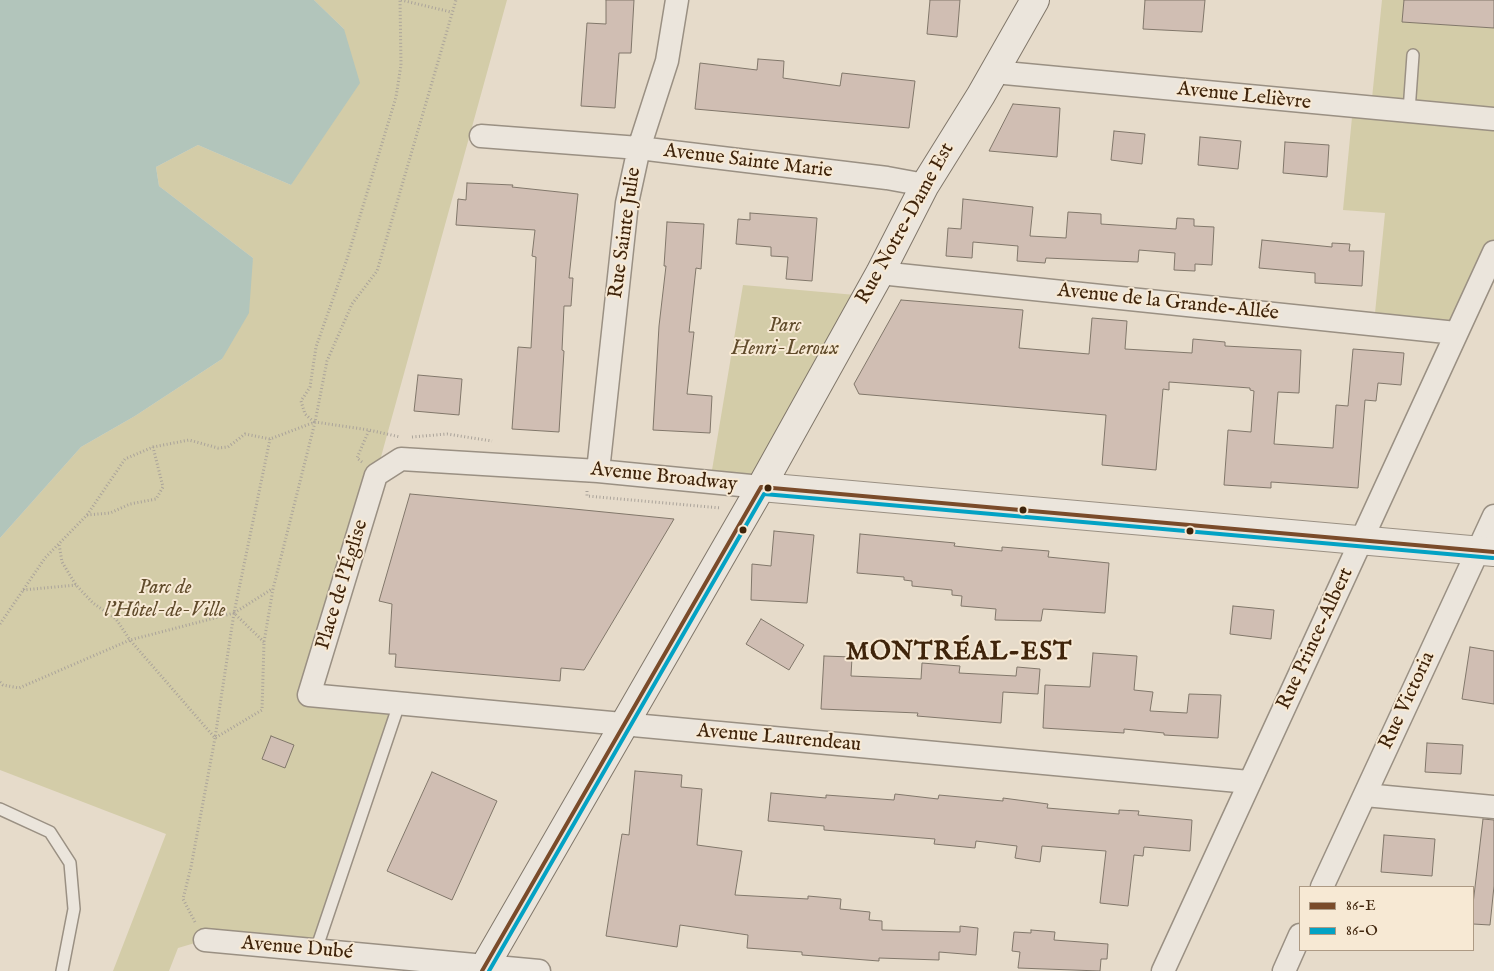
<!DOCTYPE html>
<html>
<head>
<meta charset="utf-8">
<style>
  body { margin:0 }
  #map { position:relative; width:1494px; height:971px; overflow:hidden; background:#e6dbca; font-family:"IM FELL English",serif }
  canvas { display:block }
  .legend { position:absolute; left:1299px; top:886px; width:175px; height:65px; box-sizing:border-box; background:#f7e9d4; border:1px solid #ad9a84; margin:0; padding:6px 9px; list-style:none; font-size:15px; color:#3f240b }
  .legend li { display:flex; align-items:center; gap:10px; height:25px }
  .legend b { width:25px; border:1px solid #ad9a84 }
</style>
</head>
<body>
<div id="map">
<canvas width="1494" height="971"></canvas>
<ul class="legend">
<li><b style="height:6px;background:#7a4b2a"></b>86-E</li>
<li><b style="height:6px;background:#03a2c4"></b>86-O</li>
</ul>
</div>
<script>
const c = document.querySelector('canvas').getContext('2d');
c.lineJoin = 'round';
function paint(path, color) { c.fillStyle = color; c.fill(path, 'evenodd'); }
const toPath = rows => new Path2D(rows.map(r => 'M' + r).join(''));
function trace(path, color, width, dash) { c.strokeStyle = color; c.lineWidth = width; c.lineCap = dash ? 'butt' : 'round'; c.setLineDash(dash || []); c.stroke(path); }
function label(font, color, halo, rows, align = 'center') {
  c.font = font + ' "IM FELL English",serif'; c.lineWidth = 4; c.setLineDash([]); c.textBaseline = 'middle'; c.strokeStyle = halo; c.fillStyle = color; for (const [text, x, y, turn = 0] of rows) {
    c.save(); c.translate(x, y); c.rotate((+turn || 0) * Math.PI / 180); c.textAlign = isNaN(turn) ? turn : align; if (halo) c.strokeText(text, 0, 0); c.fillText(text, 0, 0); c.restore();
  }
}
const green = toPath([
  [314,0,507,0,376,475,309,694,399,704,316,950,205,940,178,948,169,971,113,971,166,834,0,770,0,538,81,447,135,416,222,359,253,258,159,186,156,167,198,145,291,185,344,29],
  [1382,0,1494,0,1494,252,1456,333,1374,323,1385,213,1343,210,1353,107,1371,108],
  [743,285,867,296,761,487,710,482]
]);
const water = toPath([
  [0,0,314,0,344,29,360,83,291,185,198,145,156,167,159,186,253,258,249,313,222,359,135,416,81,447,0,538]
]);
const building = toPath([
  [606,0,634,0,631,53,619,53,615,108,581,106,587,23,606,24,606,0],
  [930,0,960,0,957,37,927,34,930,0],
  [1145,0,1205,0,1202,32,1143,29,1145,0],
  [1404,0,1494,0,1494,28,1402,22,1404,0],
  [758,59,784,61,783,78,840,86,842,73,915,81,909,128,695,109,700,63,757,70,758,59],
  [1013,104,1060,108,1057,157,989,151,1013,104],
  [1114,131,1145,134,1142,164,1111,160,1114,131],
  [1200,137,1241,141,1238,169,1198,165,1200,137],
  [1285,142,1329,145,1327,177,1283,173,1285,142],
  [467,183,513,185,512,187,578,194,569,278,573,278,571,306,564,306,562,350,564,351,559,432,512,429,518,347,531,348,536,257,532,256,535,230,456,225,458,199,466,200,467,183],
  [963,199,1033,207,1030,236,1066,238,1068,212,1101,214,1101,224,1176,229,1177,218,1194,219,1194,226,1214,227,1212,265,1195,264,1195,271,1174,270,1175,253,1139,250,1138,262,1046,258,1045,263,1017,261,1018,246,973,242,972,258,946,256,948,228,961,229,963,199],
  [750,213,817,218,812,281,786,279,788,257,771,256,771,247,736,244,738,219,750,220,750,213],
  [667,222,704,224,701,269,696,268,689,332,694,332,687,394,712,396,710,433,653,430,659,326,666,266,664,266,667,222],
  [1262,240,1332,247,1332,243,1350,244,1349,251,1364,251,1362,286,1315,283,1315,273,1259,268,1262,240],
  [901,300,1023,310,1019,348,1089,354,1092,318,1127,321,1125,349,1192,353,1193,339,1225,342,1225,346,1301,350,1299,393,1278,392,1274,444,1333,448,1336,405,1348,406,1353,349,1404,353,1401,385,1378,383,1376,401,1365,400,1358,488,1271,482,1271,488,1224,485,1228,430,1251,432,1254,391,1250,390,1250,388,1169,382,1169,390,1163,389,1156,470,1102,465,1106,415,859,394,854,384,901,300],
  [418,375,462,379,459,415,414,411,418,375],
  [410,494,574,509,674,519,584,670,561,668,560,681,395,667,396,654,389,654,392,604,379,601,410,494],
  [774,531,814,535,807,603,751,600,752,564,771,566,774,531],
  [860,534,955,543,954,546,1002,551,1002,547,1049,551,1048,557,1109,563,1105,613,1043,609,1041,621,995,620,996,609,961,606,962,596,952,595,952,590,912,586,912,581,904,580,904,577,857,573,860,534],
  [1233,606,1274,610,1271,639,1230,634,1233,606],
  [761,619,804,645,789,670,746,644,761,619],
  [1470,647,1494,651,1494,704,1462,699,1470,647],
  [1093,653,1137,656,1134,690,1153,692,1150,711,1187,713,1189,694,1221,695,1218,738,1164,735,1164,733,1124,729,1124,733,1043,728,1045,685,1090,687,1093,653],
  [824,656,852,657,851,676,921,679,922,663,960,666,959,673,1016,676,1017,667,1040,669,1038,694,1003,692,1001,723,917,716,918,713,821,709,824,656],
  [271,736,294,745,285,768,262,759,271,736],
  [1427,743,1463,745,1461,774,1425,772,1427,743],
  [635,771,682,775,681,787,702,789,697,845,742,851,735,895,808,899,808,896,841,899,840,909,870,912,869,920,882,921,882,930,960,932,960,926,978,928,976,955,939,952,939,960,879,958,879,961,802,955,802,952,747,948,748,935,680,925,677,947,606,936,622,834,629,835,635,771],
  [432,772,497,801,452,900,387,871,432,772],
  [771,793,826,798,826,795,894,800,895,794,938,799,939,795,1003,801,1003,798,1048,804,1047,808,1119,814,1119,810,1139,811,1138,815,1192,820,1190,851,1144,847,1143,856,1134,855,1128,906,1100,903,1106,851,1042,846,1040,862,1015,858,1017,846,976,841,975,848,934,844,935,839,824,830,824,826,768,821,771,793],
  [1483,819,1494,820,1494,886,1490,925,1473,924,1473,904,1483,819],
  [1384,835,1435,839,1432,876,1381,872,1384,835],
  [1031,930,1055,932,1054,940,1108,944,1107,959,1101,959,1100,971,1018,968,1020,952,1012,951,1014,932,1031,933,1031,930]
]);
const path = toPath([
  [401,0,451,12],
  [314,422,305,414,301,401,310,387,316,347,347,259,396,97,401,65,400,0],
  [412,437,447,434,492,441],
  [362,462,357,458,369,430],
  [587,491,587,496,721,508],
  [87,515,110,513,130,504,156,499,163,487,153,447],
  [23,590,76,585],
  [234,613,130,640,215,738,262,710,264,642,273,589,315,422,327,361,352,304,377,271,456,0],
  [0,624,45,558,87,515,125,459,153,447,189,440,218,448,228,447,245,434,270,439,315,422,369,430,400,437],
  [264,642,234,613,272,589],
  [0,682,3,685,19,688,130,640,116,619,93,603,76,585,62,562,59,544],
  [195,922,183,899,191,867,215,738,234,613,270,439]
]);
const service = toPath([
  [1409,111,1413,55],
  [0,809,50,832,70,863,74,909,62,971],
  [316,950,399,704]
]);
const minor = toPath([
  [994,72,1494,119],
  [481,136,639,148,887,178,925,185],
  [880,273,1456,333],
  [598,471,627,203,639,148,667,61,677,0],
  [761,487,598,471,401,459,376,475,309,695,1249,782],
  [1365,795,1494,807],
  [1322,887,1494,516],
  [205,940,539,971],
  [1163,971,1494,252],
  [1284,971,1300,935]
]);
const tertiary = toPath([
  [761,487,1494,552]
]);
const secondary = toPath([
  [482,971,761,487,880,273,925,185,981,95,1035,0]
]);
const bus1 = toPath([
  [482,971,761,487,1494,552]
]);
const bus2 = toPath([
  [489,971,764,494,1493,558]
]);
const markers = [
  [768,488,4.5,"#3f240b"],
  [1023,510,4.5,"#3f240b"],
  [743,530,4.5,"#3f240b"],
  [1190,531,4.5,"#3f240b"]
];
const streetNames = [
  ["Avenue Lelièvre",1244,97,6],
  ["Avenue Sainte Marie",748,162,7],
  ["Rue Notre-Dame Est",906,224,-61],
  ["Rue Sainte Julie",626,233,-82],
  ["Avenue de la Grande-Allée",1168,303,6],
  ["Avenue Broadway",664,478,6],
  ["Place de l'Église",343,585,-73],
  ["Rue Prince-Albert",1316,639,-65],
  ["Rue Victoria",1408,701,-65],
  ["Avenue Laurendeau",779,739,5],
  ["Avenue Dubé",297,949,5]
];
const parkNames = [
  ["Parc",785,327],
  ["Henri-Leroux",785,350],
  ["Parc de",165,589],
  ["l'Hôtel-de-Ville",165,612]
];
const districtNames = [
  ["MONTRÉAL-EST",959,654]
];
paint(green, '#d3cca8');
paint(water, '#b2c5bb');
paint(building, '#d0beb3');
trace(building, '#81776a', 1);
trace(service, '#9a9083', 14);
trace(minor, '#9a9083', 25);
trace(tertiary, '#9a9083', 30);
trace(secondary, '#81776a', 30);
trace(path, '#aaa39a', 3, [1, 2.5]);
trace(service, '#ebe5dc', 11);
trace(minor, '#ebe5dc', 22);
trace(tertiary, '#ebe5dc', 28);
trace(secondary, '#ebe5dc', 28);
trace(bus1, '#7a4b2a', 4);
trace(bus2, '#03a2c4', 4);
for (const [x, y, r, color] of markers) { const dot = new Path2D(); dot.arc(x, y, r, 0, 2 * Math.PI); c.fillStyle = color; c.fill(dot); trace(dot, '#f7e9d4', 2); }
label('20px', '#3f240b', '#f7e9d4', streetNames);
label('italic 20px', '#604b2b', '#f7e9d4', parkNames);
c.letterSpacing = '1px';
label('bold 25px', '#3f240b', '#f7e9d4', districtNames);
c.letterSpacing = '0px';
</script>
</body>
</html>
